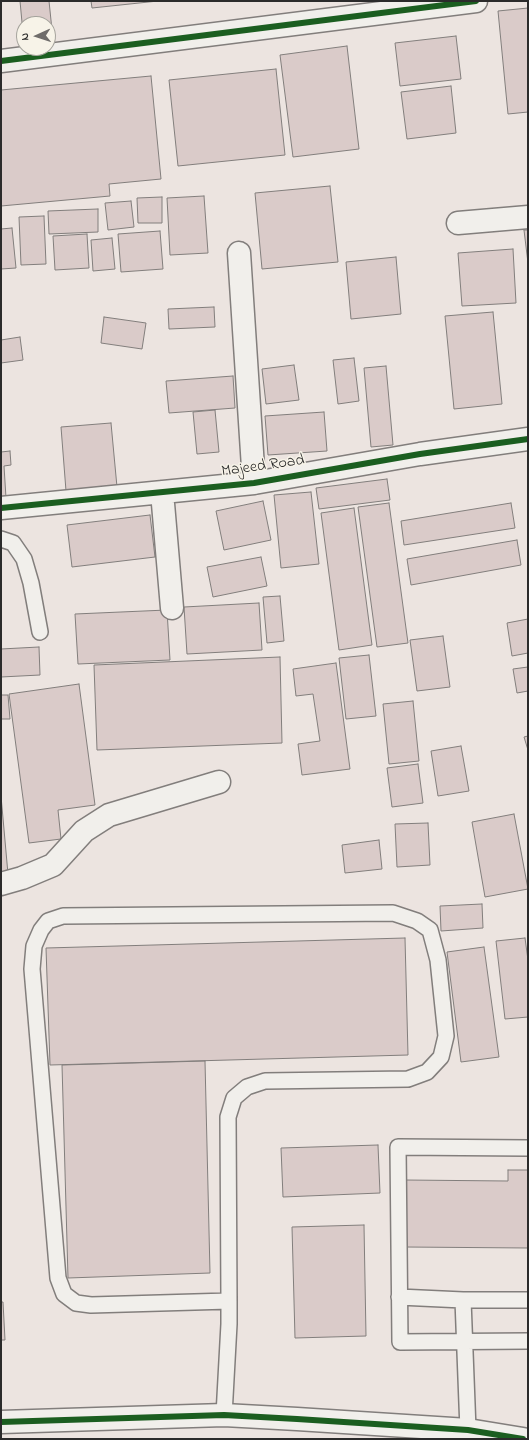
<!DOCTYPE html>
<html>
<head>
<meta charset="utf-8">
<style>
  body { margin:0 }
  #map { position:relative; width:529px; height:1440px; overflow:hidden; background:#ece4e0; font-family:"Indie Flower",sans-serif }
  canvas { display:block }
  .frame { position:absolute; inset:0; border:2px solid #2b2b2b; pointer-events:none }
  .north { position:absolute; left:16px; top:16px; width:40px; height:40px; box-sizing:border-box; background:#f7f3e8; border:1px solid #a5a39c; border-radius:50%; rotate:267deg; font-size:11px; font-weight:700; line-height:16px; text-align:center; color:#2b2b2b }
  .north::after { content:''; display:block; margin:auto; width:14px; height:18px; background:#6f6c6a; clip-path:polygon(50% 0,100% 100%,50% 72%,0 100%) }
</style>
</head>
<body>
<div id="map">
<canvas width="529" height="1440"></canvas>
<div class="frame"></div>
<div class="north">N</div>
</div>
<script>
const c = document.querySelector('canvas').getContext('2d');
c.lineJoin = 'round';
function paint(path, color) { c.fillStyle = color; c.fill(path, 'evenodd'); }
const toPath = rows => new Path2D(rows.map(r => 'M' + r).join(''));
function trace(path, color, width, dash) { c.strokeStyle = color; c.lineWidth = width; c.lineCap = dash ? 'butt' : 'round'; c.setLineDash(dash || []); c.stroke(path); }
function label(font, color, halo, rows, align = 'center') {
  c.font = font + ' "Indie Flower",sans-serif'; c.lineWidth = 3; c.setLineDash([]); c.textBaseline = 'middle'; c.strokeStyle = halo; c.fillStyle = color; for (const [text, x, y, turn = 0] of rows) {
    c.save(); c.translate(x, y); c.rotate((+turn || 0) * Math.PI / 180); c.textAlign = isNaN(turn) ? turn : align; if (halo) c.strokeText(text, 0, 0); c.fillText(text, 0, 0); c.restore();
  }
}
const building = toPath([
  [20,1,49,1,52,30,48,31,48,24,24,24,24,33,23,33,20,1],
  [91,1,158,1,92,8,91,1],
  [528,8,528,112,508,114,498,11,528,8],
  [456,36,461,79,400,86,395,43,456,36],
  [347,46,359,149,293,157,280,55,347,46],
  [276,69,285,155,178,166,169,80,276,69],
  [151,76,161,179,109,184,110,196,1,206,1,90,151,76],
  [451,86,456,133,407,139,401,92,451,86],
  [330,186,338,262,262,269,255,193,330,186],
  [204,196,208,253,170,255,167,198,204,196],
  [162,197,162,223,138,223,137,198,162,197],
  [131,201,134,227,108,230,105,203,131,201],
  [98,209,98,232,49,234,48,211,98,209],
  [44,216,46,264,21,265,19,217,44,216],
  [12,228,16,268,1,269,1,229,12,228],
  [524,230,528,230,528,263,524,230],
  [160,231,163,269,121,272,118,234,160,231],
  [87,234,89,268,55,270,53,236,87,234],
  [112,238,115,269,93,271,91,240,112,238],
  [513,249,516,303,462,306,458,253,513,249],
  [396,257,401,314,351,319,346,262,396,257],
  [214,307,215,327,169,329,168,309,214,307],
  [493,312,502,404,454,409,445,316,493,312],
  [104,317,146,323,142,349,101,343,104,317],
  [20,337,23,360,1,363,1,340,20,337],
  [354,358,359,401,338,404,333,360,354,358],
  [294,365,299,400,266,404,262,369,294,365],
  [386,366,393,445,371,447,364,368,386,366],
  [233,376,235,408,169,413,166,381,233,376],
  [215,410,219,452,197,454,193,412,215,410],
  [324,412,327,451,268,455,265,416,324,412],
  [111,423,117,487,66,491,61,427,111,423],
  [10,451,11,465,4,466,6,498,1,498,1,452,10,451],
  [387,479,390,500,319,509,316,488,387,479],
  [311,492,319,564,281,568,274,495,311,492],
  [263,501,271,540,224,550,216,511,263,501],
  [389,503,408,643,377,647,358,507,389,503],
  [511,503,515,528,404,545,401,521,511,503],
  [354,508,372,645,339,650,321,513,354,508],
  [150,515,155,557,72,567,67,525,150,515],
  [517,540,521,565,411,585,407,559,517,540],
  [261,557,267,586,213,597,207,567,261,557],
  [280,596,284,641,267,643,263,597,280,596],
  [259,603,262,650,187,654,184,607,259,603],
  [167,610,170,660,78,664,75,614,167,610],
  [528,619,528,653,512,656,507,623,528,619],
  [443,636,450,687,417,691,410,640,443,636],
  [39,647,40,675,1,677,1,649,39,647],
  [369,655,376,716,346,719,339,658,369,655],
  [280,657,282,743,97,750,94,665,280,657],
  [336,663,350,769,302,775,298,744,320,741,313,694,296,696,293,669,336,663],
  [528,667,528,691,517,693,513,669,528,667],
  [79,684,95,805,58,810,61,839,29,843,9,694,79,684],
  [1,695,8,695,10,719,1,719,1,695],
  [413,701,419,761,389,764,383,704,413,701],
  [528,736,528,750,524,737,528,736],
  [461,746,469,791,438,796,431,751,461,746],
  [418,764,423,803,392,807,387,768,418,764],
  [1,796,8,874,1,875,1,796],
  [514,814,528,889,485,897,472,822,514,814],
  [428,823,430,865,397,867,395,824,428,823],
  [379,840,382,869,345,873,342,845,379,840],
  [482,904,483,928,441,931,440,906,482,904],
  [405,938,408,1055,50,1065,46,948,405,938],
  [525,938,528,960,528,1017,505,1019,496,941,525,938],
  [484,947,499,1057,461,1062,447,952,484,947],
  [205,1061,210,1273,68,1278,62,1065,205,1061],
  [378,1145,380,1193,283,1197,281,1148,378,1145],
  [508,1170,528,1170,528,1248,405,1247,405,1180,508,1181,508,1170],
  [364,1225,366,1336,295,1338,292,1227,364,1225],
  [1,1302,3,1302,5,1340,1,1340,1,1302]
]);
const service = toPath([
  [1,539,13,543,24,559,31,583,40,632],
  [528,1148,398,1147,400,1342,528,1341],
  [399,1297,463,1300,528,1300],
  [463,1300,468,1430],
  [224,1415,229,1324,229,1301,228,1117,234,1098,247,1087,265,1081,408,1079,427,1072,441,1057,446,1036,438,960,430,930,417,921,393,913,63,916,48,921,41,930,34,946,32,969,58,1278,64,1294,76,1303,91,1305,229,1301]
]);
const minor = toPath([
  [458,223,528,217],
  [239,253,254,483],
  [162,492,172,608],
  [1,508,254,483,420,454,528,439],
  [1,884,22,878,53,865,84,831,109,815,219,782],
  [1,1422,224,1415,297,1419,468,1430,523,1439]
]);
const tertiary = toPath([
  [1,61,476,1]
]);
const cycleway = toPath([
  [1,61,476,1],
  [1,508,254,483,420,454,528,439],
  [1,1422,224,1415,297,1419,468,1430,523,1439]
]);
const streetNames = [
  ["Majeed Road",263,467,-8]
];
paint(building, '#dacbc9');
trace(building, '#827e7c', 1);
trace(service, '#827e7c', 18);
trace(minor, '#827e7c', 25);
trace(tertiary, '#827e7c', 25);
trace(service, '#f1efeb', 15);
trace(minor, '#f1efeb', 22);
trace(tertiary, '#f1efeb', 22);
trace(cycleway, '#1b5e20', 6);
label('16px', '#2b2b2b', '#f7f3e8', streetNames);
</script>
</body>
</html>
